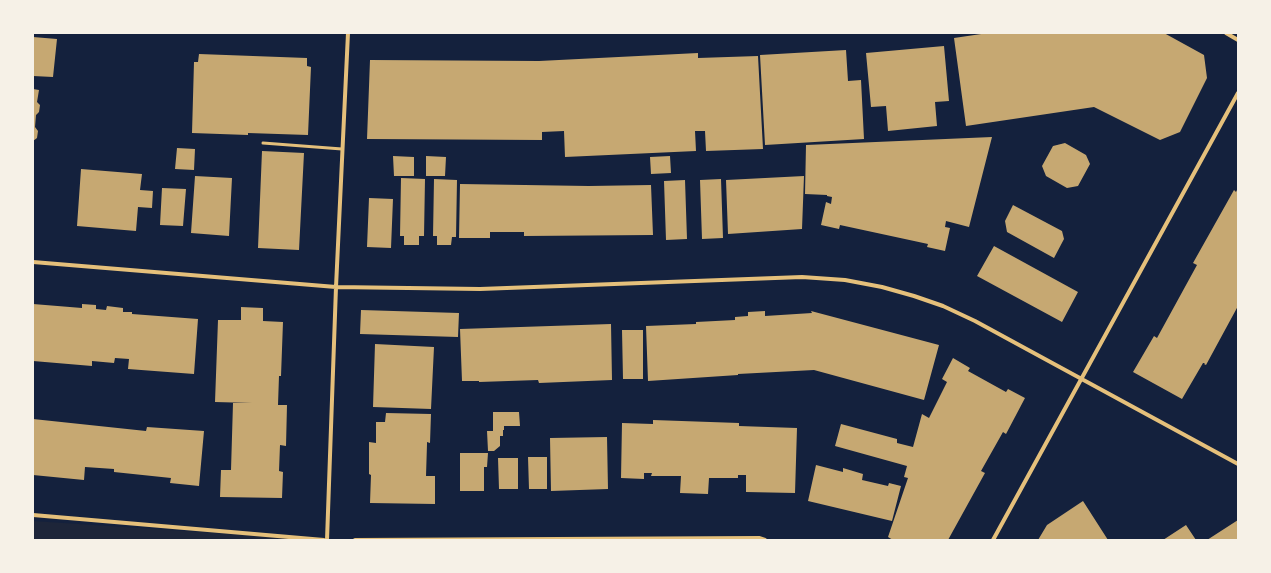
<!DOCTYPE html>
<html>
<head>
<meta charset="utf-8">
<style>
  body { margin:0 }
  #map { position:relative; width:1271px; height:573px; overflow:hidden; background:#14213d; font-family:Roboto,sans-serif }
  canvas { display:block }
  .frame { position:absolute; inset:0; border:34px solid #f6f1e7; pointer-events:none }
</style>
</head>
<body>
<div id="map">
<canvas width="1271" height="573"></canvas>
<div class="frame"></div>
</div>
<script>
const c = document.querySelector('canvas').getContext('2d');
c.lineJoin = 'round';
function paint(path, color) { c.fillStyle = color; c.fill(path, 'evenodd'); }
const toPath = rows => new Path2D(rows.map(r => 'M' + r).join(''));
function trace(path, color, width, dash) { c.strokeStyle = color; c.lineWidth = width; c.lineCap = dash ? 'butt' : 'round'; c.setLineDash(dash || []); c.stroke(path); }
const green = toPath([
  [33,521,323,540,33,540]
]);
const building = toPath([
  [988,33,1164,33,1204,55,1207,78,1180,132,1160,140,1094,107,966,126,954,38],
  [33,37,57,39,53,77,33,76],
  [944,46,949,101,935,102,937,126,888,131,886,106,871,107,866,53],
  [846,50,848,81,861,80,864,139,765,145,760,55],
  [698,53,698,58,758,56,763,149,706,151,705,131,695,131,696,151,565,157,564,131,542,132,542,140,367,139,370,60,539,61],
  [199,54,307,58,307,66,311,67,308,135,248,133,248,135,192,133,194,62,198,62],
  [33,89,39,90,37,102,40,105,39,112,36,115,35,127,38,131,37,138,33,141],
  [992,137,969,227,946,221,945,227,950,228,945,251,927,247,928,244,840,225,839,229,821,225,826,202,831,204,832,197,827,196,827,195,805,194,806,145],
  [1065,143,1086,155,1090,164,1078,186,1067,188,1046,176,1042,166,1053,146],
  [177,148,195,149,194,170,175,169],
  [262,151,304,153,299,250,258,248],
  [393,156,414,157,414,176,394,176],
  [426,156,446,157,445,176,426,176],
  [670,156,671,173,651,174,650,157],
  [81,169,142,174,140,190,153,191,152,208,138,207,136,231,77,226],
  [195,176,232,178,229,236,191,233],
  [804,176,802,229,728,234,726,180],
  [401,178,425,179,424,236,419,236,419,245,404,245,404,236,400,236],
  [434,179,457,180,456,237,452,237,451,245,437,245,437,236,433,236],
  [721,179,723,238,702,239,700,180],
  [685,180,687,239,666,240,664,181],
  [460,184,589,186,651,185,653,235,524,236,524,232,490,232,490,238,459,238],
  [162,188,186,189,183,226,160,225],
  [1238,188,1238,306,1206,365,1204,364,1205,363,1203,363,1182,399,1133,372,1154,336,1157,338,1197,265,1193,263,1234,190,1236,192],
  [369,198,393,199,391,248,367,247],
  [1013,205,1062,231,1064,239,1054,258,1007,232,1005,221],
  [994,246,1078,292,1062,322,977,276],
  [33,304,82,308,82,304,96,305,96,309,106,310,107,306,123,308,123,312,132,312,132,314,198,319,194,374,128,369,129,359,115,358,114,363,92,361,92,366,33,361],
  [241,307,263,308,263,321,283,322,281,376,279,376,278,405,287,405,286,446,280,445,279,471,283,472,282,498,220,497,221,470,231,470,233,403,252,403,215,402,218,320,241,320],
  [361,310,459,313,458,337,360,334],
  [765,311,765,316,812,313,811,311,939,345,924,400,814,370,738,374,738,375,648,381,646,326,696,324,696,322,735,320,735,317,748,316,748,312],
  [611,324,612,380,539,383,538,380,479,382,479,381,462,381,460,329],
  [622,330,643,330,643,379,623,379],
  [375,344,434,347,431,409,373,407],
  [953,358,970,368,968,371,1006,392,1008,389,1025,398,1006,434,1003,432,981,471,985,473,948,540,893,540,888,537,908,478,904,477,907,466,835,446,841,424,897,439,897,443,913,447,922,414,929,418,947,382,942,379],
  [493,412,519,412,520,426,504,426,504,430,503,430,503,436,500,436,500,446,494,451,488,451,487,431,493,431],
  [386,413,431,414,430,443,427,442,427,444,426,476,435,476,435,504,370,503,371,475,369,474,369,442,376,443,376,422,385,422],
  [33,419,146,431,147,427,204,431,199,486,170,483,171,478,114,472,114,469,85,467,84,480,33,475],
  [653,420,739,423,739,426,797,428,795,493,746,492,746,475,738,475,738,478,709,478,708,494,680,493,681,476,651,476,652,473,644,473,644,479,621,478,622,423,653,424],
  [607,437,608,489,551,491,550,438],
  [460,453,488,453,487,467,484,467,484,491,460,491],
  [528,457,547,457,547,489,529,489],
  [498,458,518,458,518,489,499,489],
  [816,465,843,472,843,468,863,474,862,480,888,486,889,483,901,486,892,521,808,501],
  [1083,501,1108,540,1038,540,1047,525],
  [1238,520,1238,540,1207,540],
  [1186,525,1196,540,1163,540]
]);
const service = toPath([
  [263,143,342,149]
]);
const minor = toPath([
  [1226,33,1238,40],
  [33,262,336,287,480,289,802,277,845,280,882,287,914,296,943,306,975,321,1238,464],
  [33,515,324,540],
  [327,540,336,287,348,33],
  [355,540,759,538,765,540],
  [993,540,1238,93]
]);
paint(green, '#1d2539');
paint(building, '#c6a872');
trace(service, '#e5c07b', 3);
trace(minor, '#e5c07b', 4);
</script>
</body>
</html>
